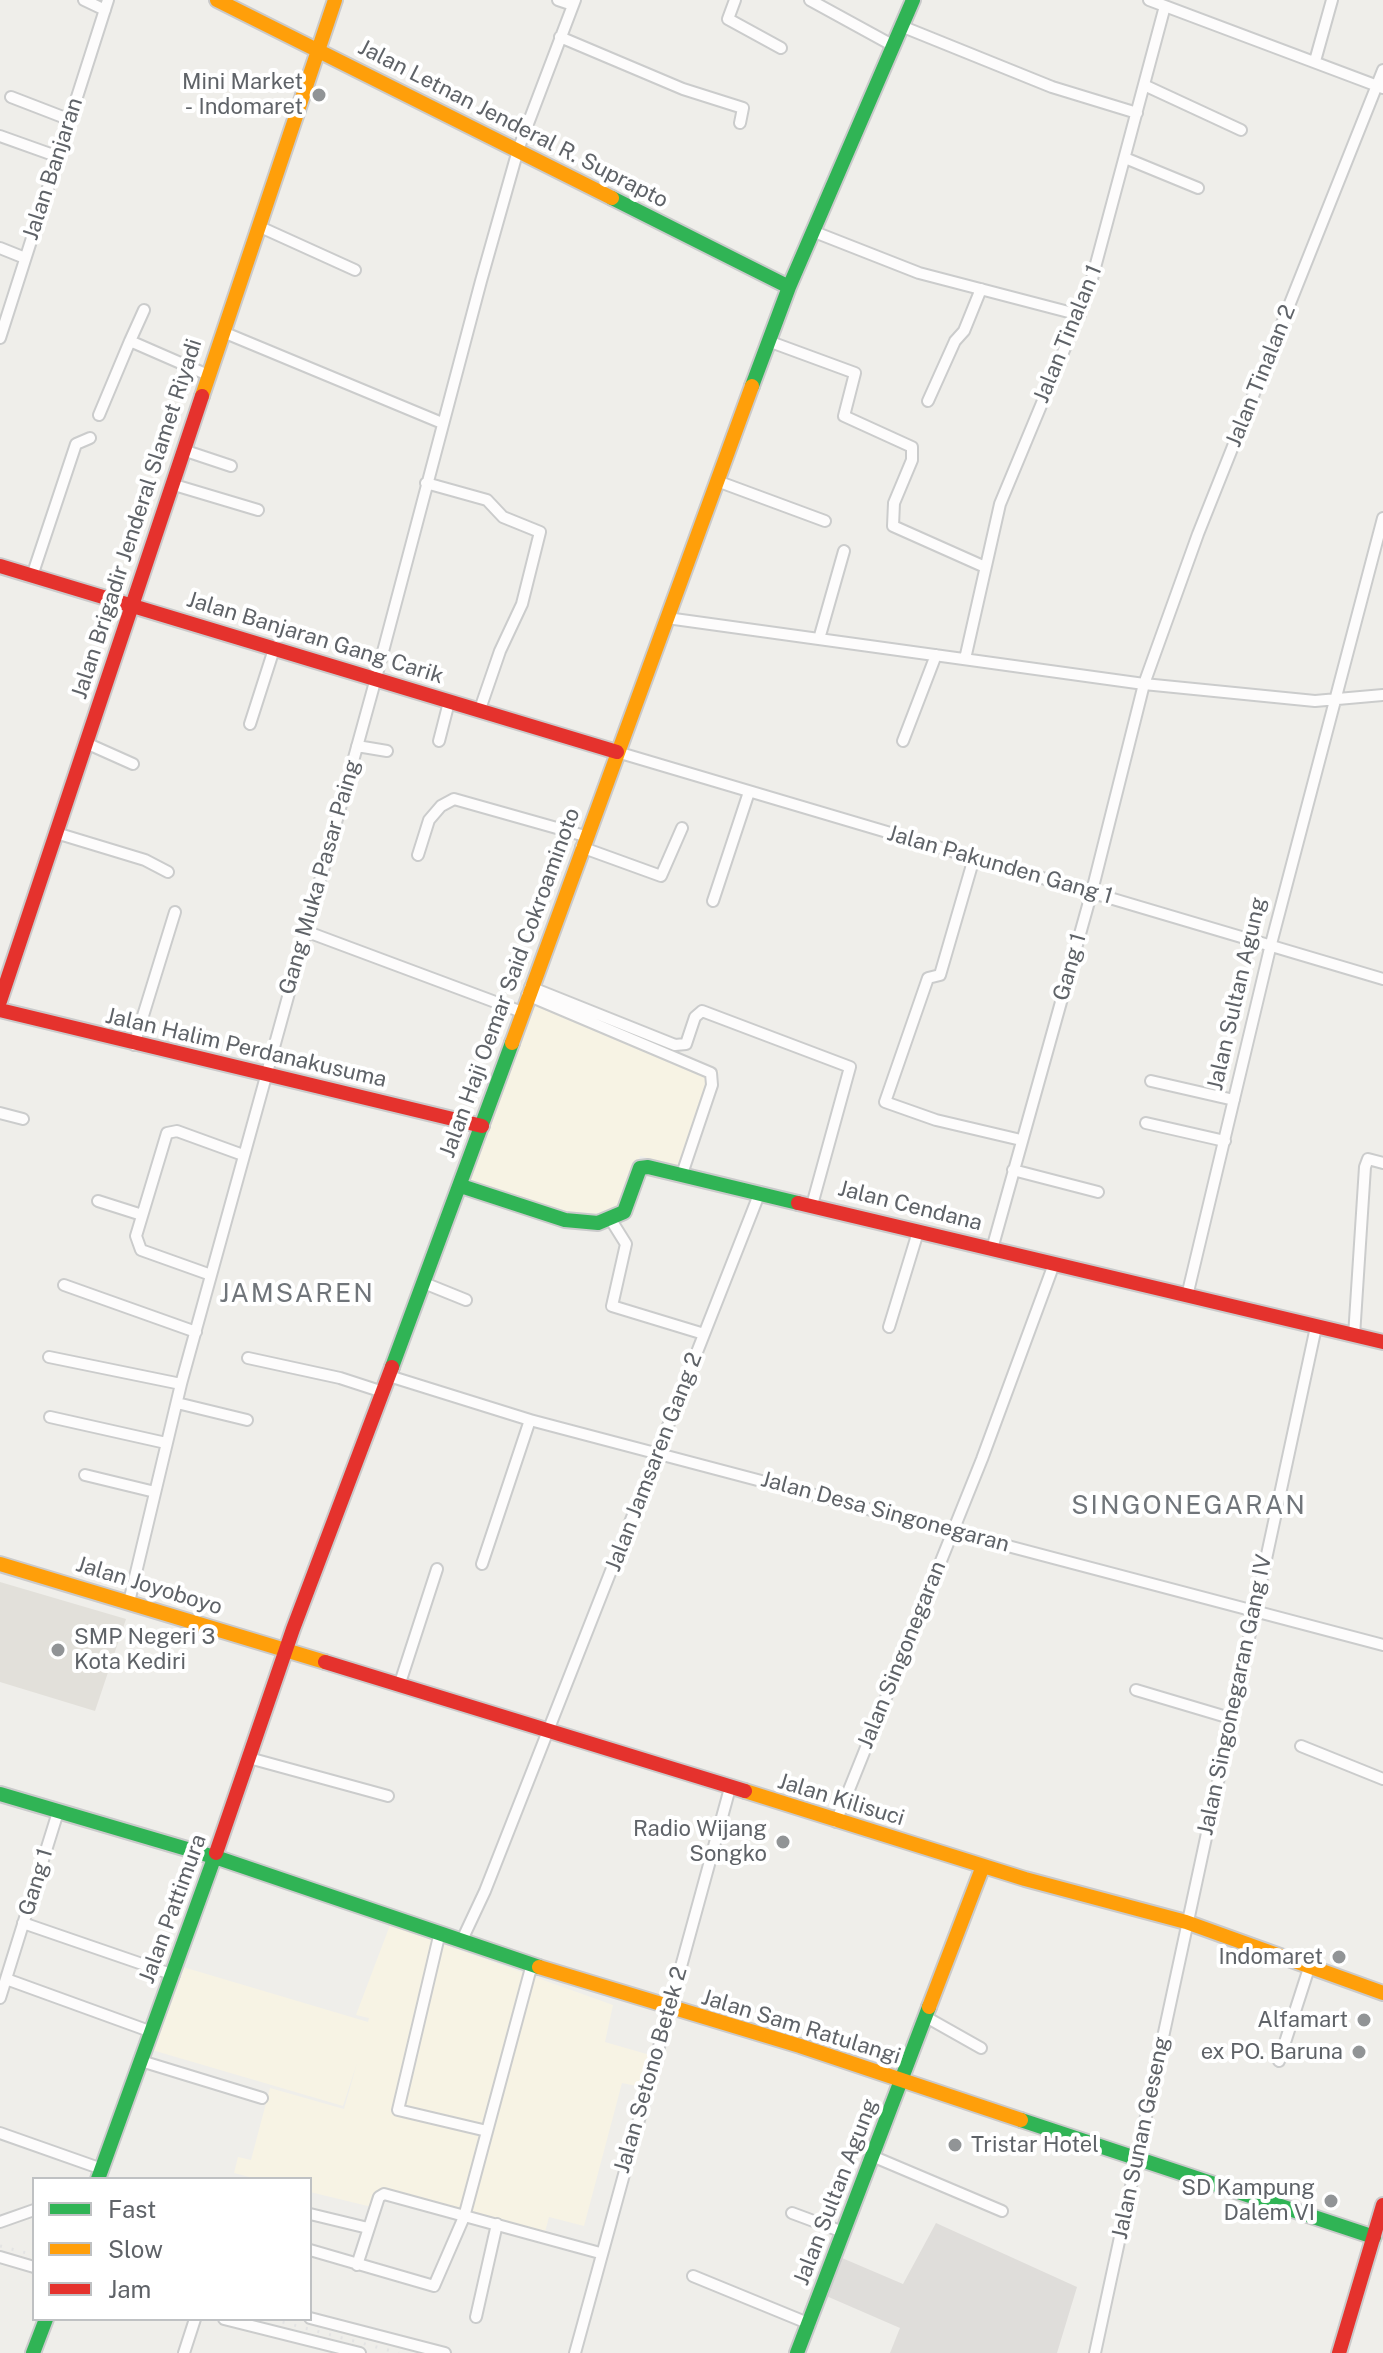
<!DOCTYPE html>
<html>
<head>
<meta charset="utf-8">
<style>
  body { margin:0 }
  #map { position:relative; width:1383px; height:2353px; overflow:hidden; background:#efeeea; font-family:"Public Sans",sans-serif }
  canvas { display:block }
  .legend { position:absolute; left:32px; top:2177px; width:280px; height:144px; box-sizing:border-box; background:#fff; border:2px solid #bfc1c3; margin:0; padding:10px 14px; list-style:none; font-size:24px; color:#5f6368 }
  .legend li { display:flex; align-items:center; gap:16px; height:40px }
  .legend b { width:40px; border:2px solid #bfc1c3 }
</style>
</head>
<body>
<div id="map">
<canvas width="1383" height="2353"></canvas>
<ul class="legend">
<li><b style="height:10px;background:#30b455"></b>Fast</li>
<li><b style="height:10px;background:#ff9f0a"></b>Slow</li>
<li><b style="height:10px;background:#e5322d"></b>Jam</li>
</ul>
</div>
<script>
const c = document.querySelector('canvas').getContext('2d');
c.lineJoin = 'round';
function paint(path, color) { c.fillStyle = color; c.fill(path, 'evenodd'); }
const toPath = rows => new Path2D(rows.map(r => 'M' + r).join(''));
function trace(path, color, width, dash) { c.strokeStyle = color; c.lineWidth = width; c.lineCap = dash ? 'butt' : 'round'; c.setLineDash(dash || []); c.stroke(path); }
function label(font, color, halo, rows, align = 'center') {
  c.font = font + ' "Public Sans",sans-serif'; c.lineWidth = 8; c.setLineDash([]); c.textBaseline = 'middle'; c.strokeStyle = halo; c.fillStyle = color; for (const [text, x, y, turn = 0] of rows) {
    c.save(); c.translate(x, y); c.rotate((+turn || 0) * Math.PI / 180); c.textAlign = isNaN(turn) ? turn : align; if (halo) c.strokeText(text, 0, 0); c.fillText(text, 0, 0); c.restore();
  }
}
const commercial = toPath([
  [536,1003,719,1071,685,1168,640,1156,627,1201,618,1210,591,1222,469,1184],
  [390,1925,613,2005,605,2042,650,2055,642,2087,622,2083,584,2226,549,2217,545,2232,382,2192,376,2208,310,2192,310,2179,257,2179,234,2173,238,2157,251,2160,270,2088,344,2109,357,2063,343,2106,152,2050,183,1967,368,2022,369,2018,356,2015]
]);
const industrial = toPath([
  [936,2223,1077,2287,1057,2353,890,2353,900,2328,824,2295,842,2258,903,2284]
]);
const education = toPath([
  [0,1582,126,1619,95,1711,0,1682]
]);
const street = toPath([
  [84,0,105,10],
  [558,0,573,5],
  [735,0,728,19,781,48],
  [810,0,892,45],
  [1149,0,1383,88],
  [901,26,1052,87,1137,113],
  [560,37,683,89,743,108,740,123],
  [1315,61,1332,0],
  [1144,85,1241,130],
  [11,97,68,119],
  [0,136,56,156],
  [1125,158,1198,188],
  [258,226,355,270],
  [812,231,919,273,1080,315],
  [0,248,25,258],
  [144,310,130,341,208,375],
  [223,332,442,423],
  [0,338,108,0],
  [768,341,855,373,844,416,912,447,912,460,894,503,893,526,985,567],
  [928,401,955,341,964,331,981,289],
  [99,415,130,341],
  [183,450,231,466],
  [717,481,825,521],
  [426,483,487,500,503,517,540,532,522,604,500,651,479,712],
  [171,484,258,510],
  [32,576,76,444,90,438],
  [667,618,1144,684,1315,701,1383,695],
  [819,639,844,551],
  [965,659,1000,504,1089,290,1165,6],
  [250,724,275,646],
  [439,741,449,702],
  [903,741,936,655],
  [86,743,133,764],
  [357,746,387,751],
  [617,752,1383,979],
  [56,833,145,860,168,872],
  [581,847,661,876,682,828],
  [418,855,429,820,441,806,454,799,585,836],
  [974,858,940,975,928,978,885,1102,936,1120,1021,1140],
  [713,901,749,792],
  [305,931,522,1012],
  [530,987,675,1045,686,1044,695,1017,702,1011,850,1067,812,1205],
  [527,995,711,1073,712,1085,682,1174],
  [134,1045,175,912],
  [1151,1081,1234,1100],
  [0,1113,23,1119],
  [1146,1123,1225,1141],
  [1013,1170,1098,1192],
  [98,1201,142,1215],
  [611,1220,626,1244,612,1306,704,1334],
  [992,1249,1092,891,1144,684,1198,534,1383,70],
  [211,1275,141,1250,136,1236,167,1133,177,1131,243,1155],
  [424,1283,466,1300],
  [64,1285,196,1332],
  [1187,1296,1271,944,1383,518],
  [889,1327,918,1232],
  [1354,1336,1365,1167,1368,1159,1383,1163],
  [49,1357,181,1384],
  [248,1358,340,1378,383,1392],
  [389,1376,530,1420,1383,1645],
  [177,1403,247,1420],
  [50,1417,166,1443],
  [85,1475,155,1492],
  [482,1564,530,1420],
  [129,1602,181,1384,376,678,481,281,518,150,575,0],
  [399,1686,437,1569],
  [1136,1690,1230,1718],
  [1301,1746,1383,1779],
  [249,1758,388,1796],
  [836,1822,982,1459,1054,1264],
  [23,1923,174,1975],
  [440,1932,398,2110,487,2131],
  [462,1940,485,1891,760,1192],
  [6,1979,152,2032],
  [0,1998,58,1812],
  [926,2017,981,2048],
  [141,2061,262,2098],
  [1279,2061,1309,1968],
  [0,2133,102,2169],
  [872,2156,1002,2211],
  [792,2213,843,2232],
  [310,2214,368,2228],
  [0,2222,34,2210],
  [310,2250,434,2286,464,2217,532,1964],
  [0,2257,34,2267],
  [357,2265,379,2197,384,2194,600,2253],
  [693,2276,810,2324],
  [476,2317,497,2224],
  [310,2318,445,2353],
  [224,2319,360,2353],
  [184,2353,195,2319],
  [575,2353,730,1788],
  [1095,2353,1316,1327]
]);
const fast = toPath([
  [612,198,789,287,913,0],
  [752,386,789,287],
  [461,1186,565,1220,598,1223,624,1212,640,1168,648,1167,798,1203],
  [392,1367,512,1043],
  [0,1794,221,1859,539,1967],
  [1021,2120,1374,2237],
  [98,2179,216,1853],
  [33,2353,46,2319],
  [797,2353,929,2007]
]);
const slow = toPath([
  [217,0,612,198],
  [202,396,335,0],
  [512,1043,752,386],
  [0,1564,325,1662],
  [745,1791,1025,1879,1186,1922,1383,1993],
  [539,1967,800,2046,1021,2120],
  [929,2007,983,1866]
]);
const jam = toPath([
  [0,566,617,752],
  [0,1001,202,396],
  [0,1010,482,1126],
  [798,1203,1383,1342],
  [325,1662,745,1791],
  [216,1853,293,1629,392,1367],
  [1339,2353,1383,2205]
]);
const rail = toPath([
  [0,2246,34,2255],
  [271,2319,399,2353]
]);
const markers = [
  [319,95,8,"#919496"],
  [58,1650,8,"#919496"],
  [783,1842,8,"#919496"],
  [1339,1957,8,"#919496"],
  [1364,2020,8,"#919496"],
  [1359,2052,8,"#919496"],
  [955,2145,8,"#919496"],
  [1331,2201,8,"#919496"]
];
const poiNames = [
  ["Mini Market",303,82],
  ["- Indomaret",303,107],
  ["SMP Negeri 3",74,1637,"left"],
  ["Kota Kediri",74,1662,"left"],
  ["Radio Wijang",767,1829],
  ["Songko",767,1854],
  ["Indomaret",1323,1957],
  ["Alfamart",1348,2020],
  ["ex PO. Baruna",1343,2052],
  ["Tristar Hotel",971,2145,"left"],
  ["SD Kampung",1315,2188],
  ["Dalem VI",1315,2213]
];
const streetNames = [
  ["Jalan Letnan Jenderal R. Suprapto",513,124,27],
  ["Jalan Banjaran",53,169,-72],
  ["Jalan Tinalan 1",1068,334,-68],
  ["Jalan Tinalan 2",1261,376,-68],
  ["Jalan Brigadir Jenderal Slamet Riyadi",137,519,-72],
  ["Jalan Banjaran Gang Carik",315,638,17],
  ["Jalan Pakunden Gang 1",1000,865,16],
  ["Gang Muka Pasar Paing",320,877,-74],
  ["Gang 1",1070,967,-74],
  ["Jalan Haji Oemar Said Cokroaminoto",510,983,-70],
  ["Jalan Sultan Agung",1237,994,-77],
  ["Jalan Halim Perdanakusuma",246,1048,13],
  ["Jalan Cendana",910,1206,14],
  ["Jalan Jamsaren Gang 2",654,1462,-69],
  ["Jalan Desa Singonegaran",885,1512,15],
  ["Jalan Joyoboyo",149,1586,17],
  ["Jalan Singonegaran",902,1655,-68],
  ["Jalan Singonegaran Gang IV",1235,1695,-78],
  ["Jalan Kilisuci",841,1800,17],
  ["Gang 1",36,1882,-73],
  ["Jalan Pattimura",173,1909,-70],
  ["Jalan Sam Ratulangi",801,2027,17],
  ["Jalan Setono Betek 2",651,2070,-74],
  ["Jalan Sunan Geseng",1141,2138,-78],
  ["Jalan Sultan Agung",836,2192,-69]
];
const quarterNames = [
  ["JAMSAREN",297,1294],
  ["SINGONEGARAN",1189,1506]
];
paint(commercial, '#f7f3e4');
paint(industrial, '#dfddda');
paint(education, '#e2e0da');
trace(street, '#cbcccc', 14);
trace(fast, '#cacacb', 18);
trace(slow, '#cacacb', 18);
trace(jam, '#cacacb', 18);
trace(street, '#fdfcfc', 10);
trace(fast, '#30b455', 14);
trace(slow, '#ff9f0a', 14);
trace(jam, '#e5322d', 14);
trace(rail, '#e4e4e4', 3, [2, 10]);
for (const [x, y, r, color] of markers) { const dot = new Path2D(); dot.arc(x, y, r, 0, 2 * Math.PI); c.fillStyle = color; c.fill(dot); trace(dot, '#fff', 3); }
label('22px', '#5f6368', '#fff', poiNames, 'right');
label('22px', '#5f6368', '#fff', streetNames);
c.letterSpacing = '2px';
label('26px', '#70757a', '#fff', quarterNames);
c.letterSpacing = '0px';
</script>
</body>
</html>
